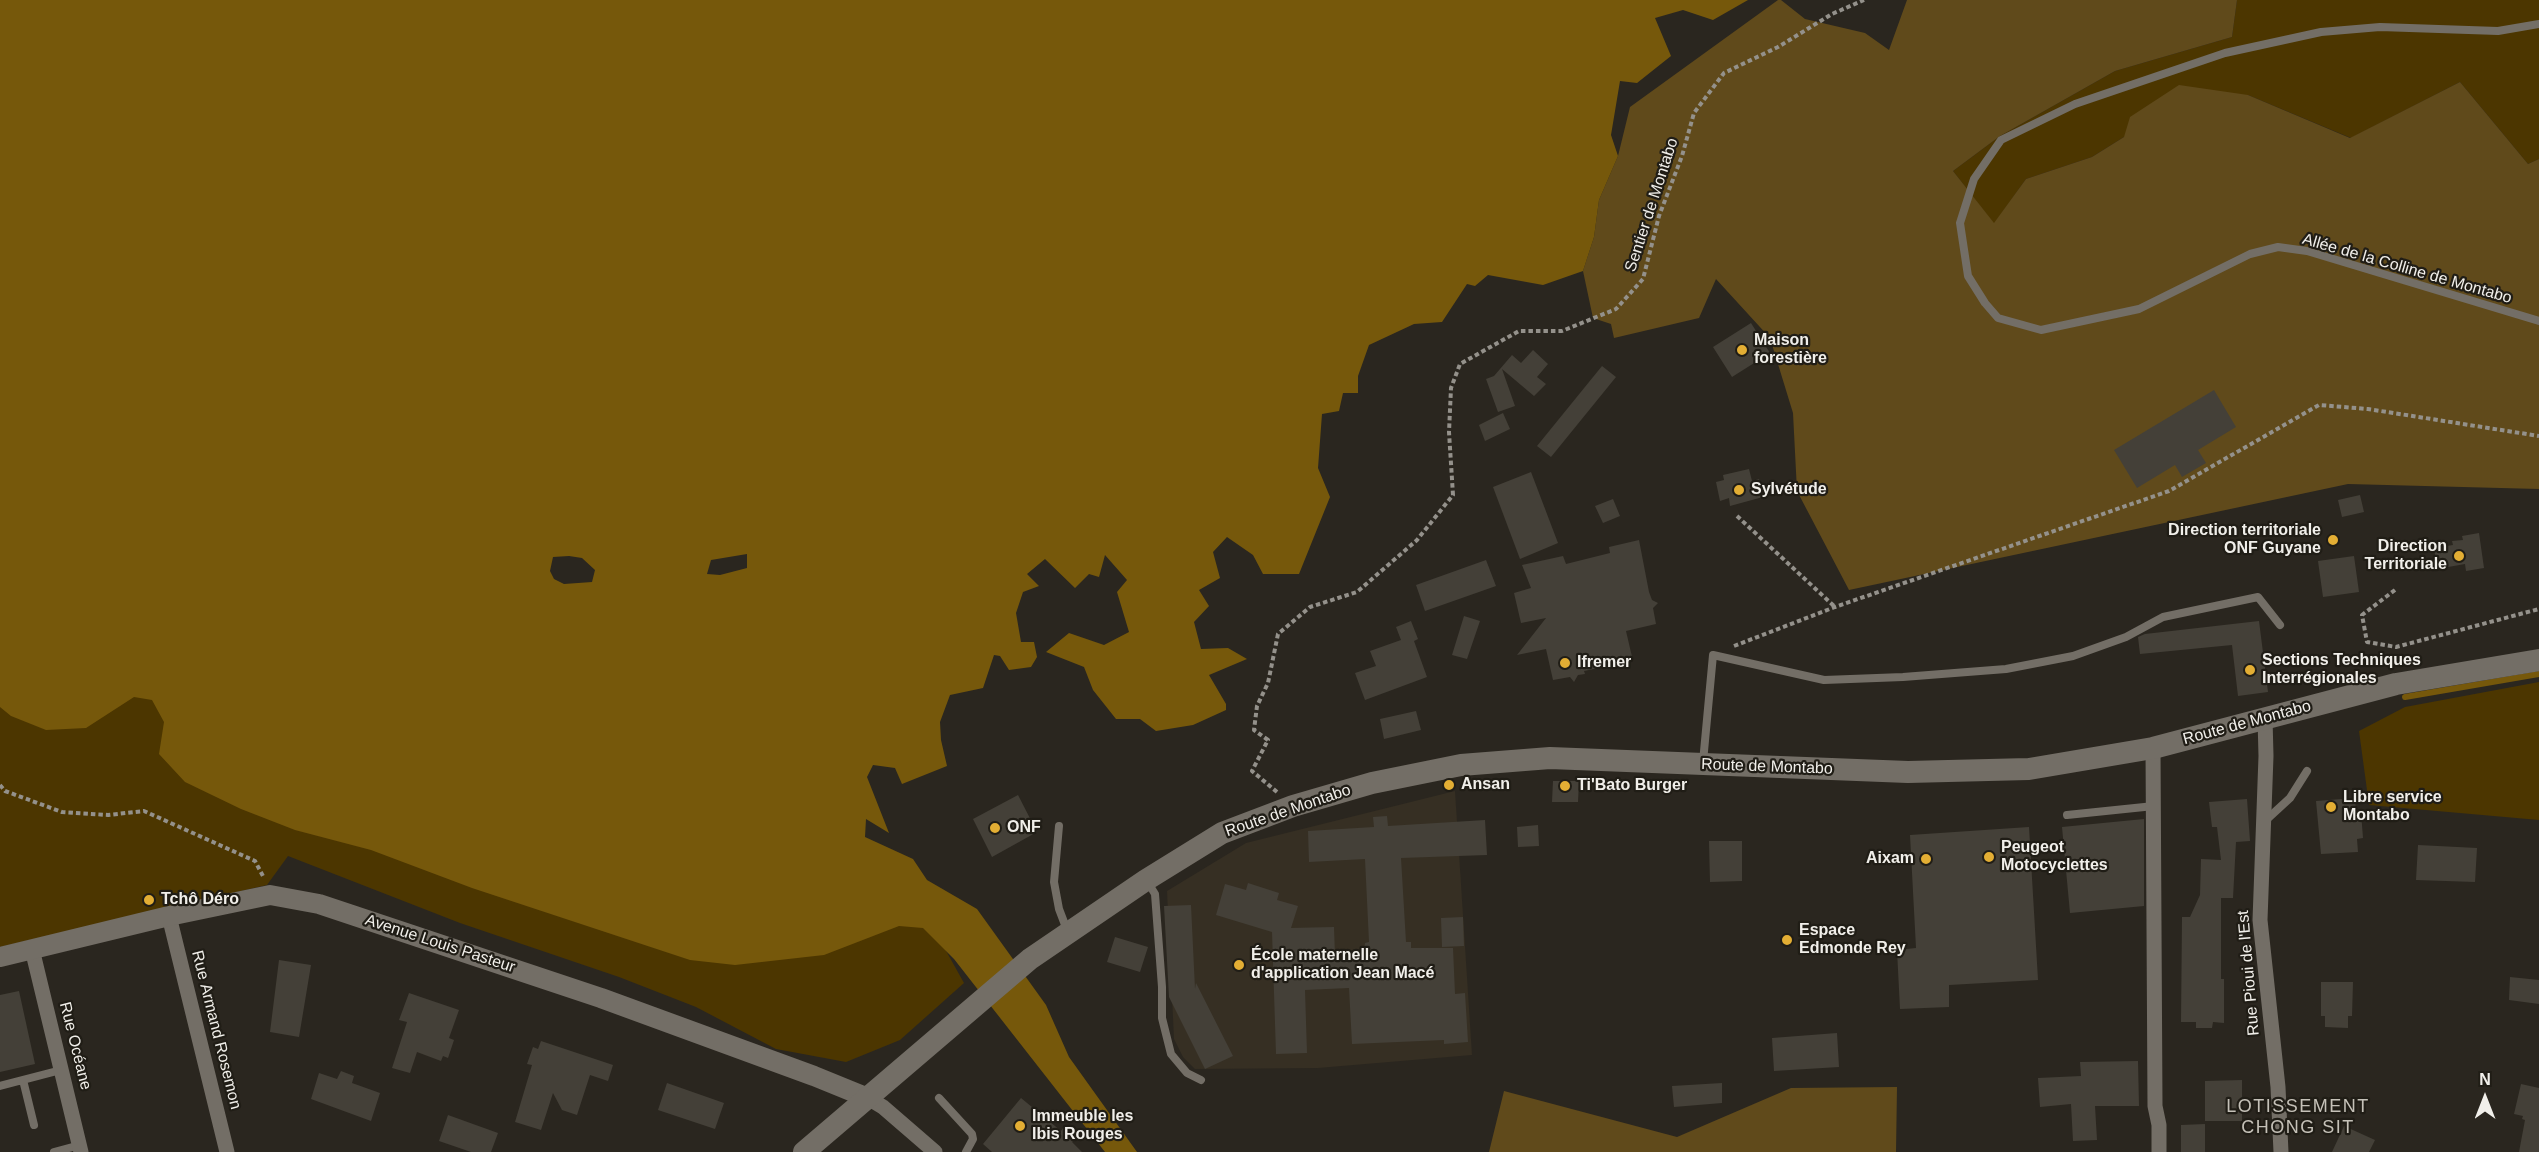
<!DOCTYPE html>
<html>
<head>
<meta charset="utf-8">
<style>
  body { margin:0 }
  #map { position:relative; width:2539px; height:1152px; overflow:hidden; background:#2a261f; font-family:Arial,sans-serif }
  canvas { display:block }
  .north { position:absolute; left:2455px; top:1068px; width:60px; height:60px; -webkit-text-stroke:4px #201d16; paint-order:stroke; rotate:0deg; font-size:16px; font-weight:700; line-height:24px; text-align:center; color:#f1efea }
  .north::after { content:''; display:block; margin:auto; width:21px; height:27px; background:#f1efea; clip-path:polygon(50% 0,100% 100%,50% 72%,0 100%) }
</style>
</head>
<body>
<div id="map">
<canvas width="2539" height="1152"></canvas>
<div class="north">N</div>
</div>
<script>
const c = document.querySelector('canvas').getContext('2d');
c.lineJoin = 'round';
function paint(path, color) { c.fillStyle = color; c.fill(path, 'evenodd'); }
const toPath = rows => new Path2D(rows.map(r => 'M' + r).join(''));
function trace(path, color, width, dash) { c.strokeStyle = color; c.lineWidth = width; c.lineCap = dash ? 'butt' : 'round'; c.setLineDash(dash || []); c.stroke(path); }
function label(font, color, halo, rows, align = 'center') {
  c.font = font + ' Arial,sans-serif'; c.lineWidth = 4.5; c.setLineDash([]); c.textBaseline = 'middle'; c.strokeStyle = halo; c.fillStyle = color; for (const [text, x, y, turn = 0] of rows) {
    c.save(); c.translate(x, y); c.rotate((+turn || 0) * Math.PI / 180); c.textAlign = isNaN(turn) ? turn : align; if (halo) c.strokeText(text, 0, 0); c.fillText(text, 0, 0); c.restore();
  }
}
const built = toPath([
  [1455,791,1472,1055,1318,1068,1195,1069,1183,1057,1174,1039,1167,891,1246,843]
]);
const green = toPath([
  [2237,0,2539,0,2539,159,2528,164,2460,82,2351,138,2248,95,2124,137,2092,157,2026,179,1994,224,1953,171,2000,136,2115,71,2232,37],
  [0,505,812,833,935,931,964,983,900,1040,846,1062,776,1049,696,1007,619,977,460,923,288,856,267,885,0,947],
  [2539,682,2539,820,2369,805,2359,731,2405,707]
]);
const forest = toPath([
  [1778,0,1781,0,1805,19,1865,33,1889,50,1907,0,2237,0,2232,37,2115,71,2000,136,1953,171,1994,223,2026,179,2092,157,2124,137,2130,117,2179,85,2248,95,2350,138,2460,82,2528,164,2539,159,2539,489,2348,484,1849,590,1797,491,1793,413,1770,338,1716,279,1699,318,1614,338,1611,324,1593,318,1583,271,1594,237,1599,200,1618,156,1630,107],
  [1897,1087,1896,1152,1489,1152,1504,1091,1677,1137,1791,1088]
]);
const water = toPath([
  [0,0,1748,0,1713,20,1683,10,1655,18,1671,56,1637,83,1620,81,1611,135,1618,156,1599,200,1594,237,1583,271,1543,285,1488,275,1475,286,1467,284,1442,322,1414,324,1369,345,1358,376,1358,393,1343,393,1339,411,1322,414,1318,468,1330,497,1299,574,1263,574,1253,555,1227,537,1213,552,1220,578,1199,590,1209,606,1194,622,1201,649,1228,648,1247,659,1209,675,1226,704,1226,710,1193,725,1156,731,1140,719,1116,719,1093,690,1084,667,1046,652,1069,633,1104,645,1129,632,1117,592,1127,580,1105,555,1099,577,1089,574,1075,588,1045,559,1027,574,1039,586,1023,592,1016,613,1021,642,1034,642,1037,657,1031,667,1009,670,1000,656,994,655,983,688,950,695,940,722,941,740,947,766,902,784,895,768,873,765,867,777,889,833,866,819,865,837,913,859,927,880,977,909,1046,1005,1069,1057,1137,1152,1105,1152,954,959,923,928,899,926,824,955,735,965,690,960,472,888,371,850,295,830,241,809,185,782,159,754,164,722,152,700,134,697,86,728,46,730,11,716,0,707],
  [747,554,747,568,720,575,707,574,711,560],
  [569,556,582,558,595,570,592,582,564,584,554,579,550,571,553,557]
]);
const stream = toPath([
  [2405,697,2539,674]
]);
const building = toPath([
  [1751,323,1770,353,1732,377,1713,347],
  [1533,350,1548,364,1537,377,1546,384,1534,396,1502,369,1515,406,1498,412,1486,379,1494,376,1512,355,1521,363],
  [1602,366,1616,377,1551,457,1537,446],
  [2214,390,2236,427,2198,450,2206,463,2182,477,2175,465,2137,488,2114,450],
  [1503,413,1510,429,1485,441,1479,425],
  [1749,469,1752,481,1759,479,1763,497,1730,506,1729,498,1720,501,1716,482,1724,480,1723,475],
  [1531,472,1558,543,1520,559,1493,487],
  [2360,495,2364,512,2342,517,2338,500],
  [1613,499,1620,516,1603,523,1595,506],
  [2479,533,2484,568,2466,571,2465,564,2437,569,2434,548,2453,545,2452,541,2463,540,2462,536],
  [1639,540,1649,592,1652,600,1658,603,1653,608,1656,624,1626,631,1633,661,1622,663,1619,669,1614,665,1584,671,1585,674,1578,675,1574,682,1570,677,1553,680,1546,649,1517,655,1546,618,1521,623,1514,593,1531,588,1522,565,1563,556,1566,564,1610,553,1609,547],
  [2354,556,2359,592,2323,597,2318,561],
  [1486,560,1496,586,1425,611,1416,585],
  [1464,616,1480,621,1467,659,1452,655],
  [1411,621,1418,639,1414,641,1427,677,1365,700,1355,673,1376,666,1370,651,1401,640,1396,627],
  [2259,621,2268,692,2238,696,2232,645,2140,654,2138,637,2145,634],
  [1416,711,1421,730,1384,739,1380,719],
  [1553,781,1579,781,1578,802,1552,802],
  [1018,795,1037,832,992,857,973,819],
  [2355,798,2356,812,2361,812,2363,838,2357,839,2358,852,2321,854,2316,801],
  [2247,799,2250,841,2236,842,2233,898,2221,898,2221,979,2224,979,2224,1023,2213,1022,2212,1028,2196,1028,2196,1022,2181,1022,2182,917,2190,917,2200,895,2201,859,2221,860,2217,827,2212,827,2209,802],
  [1387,816,1388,826,1485,820,1487,855,1401,858,1406,942,1411,942,1411,948,1453,948,1455,994,1465,993,1468,1042,1444,1044,1444,1040,1352,1044,1349,988,1305,990,1307,1053,1276,1054,1272,932,1216,915,1225,884,1246,890,1248,883,1279,893,1277,900,1298,906,1291,928,1334,927,1335,956,1364,955,1365,943,1369,942,1365,859,1309,862,1308,831,1374,827,1373,817],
  [2144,819,2144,906,2070,913,2062,827],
  [1538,825,1539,846,1518,847,1517,827],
  [2029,827,2038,980,1949,985,1949,1007,1900,1009,1897,950,1916,948,1910,835],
  [1709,841,1742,841,1742,881,1710,882],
  [2418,845,2477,848,2475,882,2416,880],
  [1191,905,1195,989,1196,983,1233,1056,1205,1069,1169,997,1164,906],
  [1463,917,1464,946,1442,947,1441,918],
  [1115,937,1148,947,1140,972,1107,962],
  [279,960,311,965,299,1037,270,1032],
  [2510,977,2539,980,2539,1004,2509,1000],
  [2321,982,2353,982,2352,1016,2348,1016,2348,1028,2325,1027,2325,1016,2321,1016],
  [19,991,35,1064,0,1072,0,995],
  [409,993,459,1010,449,1038,454,1040,448,1058,443,1056,441,1061,417,1052,410,1073,392,1068,407,1022,399,1020],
  [1837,1033,1839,1067,1774,1071,1772,1038],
  [541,1041,613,1065,608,1081,590,1075,577,1115,562,1110,553,1093,541,1130,515,1122,532,1065,527,1064,533,1047,538,1049],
  [2138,1061,2139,1106,2095,1106,2097,1140,2073,1141,2071,1104,2040,1107,2038,1078,2081,1076,2080,1062],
  [341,1071,354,1076,352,1083,380,1093,371,1121,311,1099,319,1073,337,1079],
  [2242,1080,2242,1121,2205,1121,2205,1081],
  [667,1083,724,1103,715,1129,658,1110],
  [1722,1083,1722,1103,1674,1107,1672,1086],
  [2521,1084,2539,1088,2539,1152,2519,1152,2525,1120,2522,1119,2523,1116,2514,1114],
  [1021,1098,1061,1131,1063,1128,1075,1139,1072,1142,1082,1152,992,1152,983,1144],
  [448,1115,498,1133,491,1152,471,1152,439,1141],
  [2205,1124,2205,1152,2181,1152,2181,1125],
  [2344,1126,2375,1140,2369,1152,2332,1152]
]);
const path = toPath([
  [1737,516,1835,607],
  [2395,590,2362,615,2367,642,2396,647,2539,609],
  [1734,646,1835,607,2169,491,2319,405,2368,409,2539,436],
  [0,785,5,791,62,812,108,815,144,811,255,861,264,878],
  [1277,792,1252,771,1268,740,1254,730,1257,706,1268,683,1278,634,1310,607,1357,592,1417,540,1453,495,1449,432,1451,388,1460,364,1519,331,1562,331,1616,309,1643,279,1659,216,1682,156,1694,113,1724,73,1778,47,1832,14,1864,0]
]);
const service = toPath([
  [2539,24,2498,31,2380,27,2321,32,2225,53,2075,104,2001,140,1974,179,1960,223,1968,276,1985,303,1998,318,2041,330,2139,309,2250,254,2278,247,2307,251,2539,321],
  [1703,762,1713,655,1824,680,1903,677,2006,669,2073,656,2126,637,2163,617,2258,597,2280,625],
  [2067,815,2154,806],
  [2265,821,2290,798,2307,771],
  [1059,826,1054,882,1059,909,1067,930],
  [1147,881,1155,894,1162,987,1162,1018,1171,1054,1187,1073,1201,1080],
  [23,1080,34,1125],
  [0,1086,61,1070],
  [939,1098,972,1134,973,1139,966,1152],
  [54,1152,80,1145]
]);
const minor = toPath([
  [2265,718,2266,756,2260,920,2278,1087,2281,1152],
  [2153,748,2155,1106,2159,1125,2159,1152],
  [169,916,227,1152],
  [32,949,81,1152],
  [868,1098,883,1107,935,1152]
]);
const tertiary = toPath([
  [0,957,169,916,270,895,319,904,601,998,814,1076,868,1098]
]);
const secondary = toPath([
  [804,1152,1030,959,1146,880,1222,833,1293,806,1372,783,1461,765,1550,758,1908,772,2029,769,2153,748,2396,684,2539,660]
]);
const markers = [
  [1742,350,6,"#e3ae34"],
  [1739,490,6,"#e3ae34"],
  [2333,540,6,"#e3ae34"],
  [2459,556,6,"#e3ae34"],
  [1565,663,6,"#e3ae34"],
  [2250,670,6,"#e3ae34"],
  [1449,785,6,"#e3ae34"],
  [1565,786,6,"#e3ae34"],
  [2331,807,6,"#e3ae34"],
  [995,828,6,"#e3ae34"],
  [1989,857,6,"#e3ae34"],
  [1926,859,6,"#e3ae34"],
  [149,900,6,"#e3ae34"],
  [1787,940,6,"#e3ae34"],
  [1239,965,6,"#e3ae34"],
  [1020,1126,6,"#e3ae34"]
];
const streetNames = [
  ["Sentier de Montabo",1652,205,-72],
  ["Allée de la Colline de Montabo",2407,269,16],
  ["Route de Montabo",2247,723,-15],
  ["Route de Montabo",1767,767,2],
  ["Route de Montabo",1288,811,-19],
  ["Avenue Louis Pasteur",440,944,18],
  ["Rue Pioui de l'Est",2249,973,-95],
  ["Rue Armand Rosemon",216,1030,76],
  ["Rue Océane",75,1046,76]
];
const poiNames = [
  ["Maison",1754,341],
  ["forestière",1754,359],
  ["Sylvétude",1751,490],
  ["Direction territoriale",2321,531,"right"],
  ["ONF Guyane",2321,549,"right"],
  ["Direction",2447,547,"right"],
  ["Territoriale",2447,565,"right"],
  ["Sections Techniques",2262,661],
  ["Interrégionales",2262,679],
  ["Ifremer",1577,663],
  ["Ansan",1461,785],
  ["Ti'Bato Burger",1577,786],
  ["Libre service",2343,798],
  ["Montabo",2343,816],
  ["ONF",1007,828],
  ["Peugeot",2001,848],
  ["Motocyclettes",2001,866],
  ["Aixam",1914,859,"right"],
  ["Tchô Déro",161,900],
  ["Espace",1799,931],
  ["Edmonde Rey",1799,949],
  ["École maternelle",1251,956],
  ["d'application Jean Macé",1251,974],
  ["Immeuble les",1032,1117],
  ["Ibis Rouges",1032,1135]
];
const neighbourhoodNames = [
  ["LOTISSEMENT",2298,1107],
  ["CHONG SIT",2298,1128]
];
paint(built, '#362f23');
paint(green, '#4c3600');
paint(forest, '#604a1b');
paint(water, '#76580b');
trace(stream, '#76580b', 6);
paint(building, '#444038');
trace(path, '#94918b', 4, [4.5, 3]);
trace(service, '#736e66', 8);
trace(minor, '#736e66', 15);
trace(tertiary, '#736e66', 20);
trace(secondary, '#736e66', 22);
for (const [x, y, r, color] of markers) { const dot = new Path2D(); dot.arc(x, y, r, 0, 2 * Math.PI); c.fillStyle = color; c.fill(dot); trace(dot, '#201d16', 2); }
label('16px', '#f1efea', '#201d16', streetNames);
label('bold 16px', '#f1efea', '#201d16', poiNames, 'left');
c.letterSpacing = '1.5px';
label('18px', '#c5c1b8', '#201d16', neighbourhoodNames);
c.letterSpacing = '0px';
</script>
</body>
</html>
